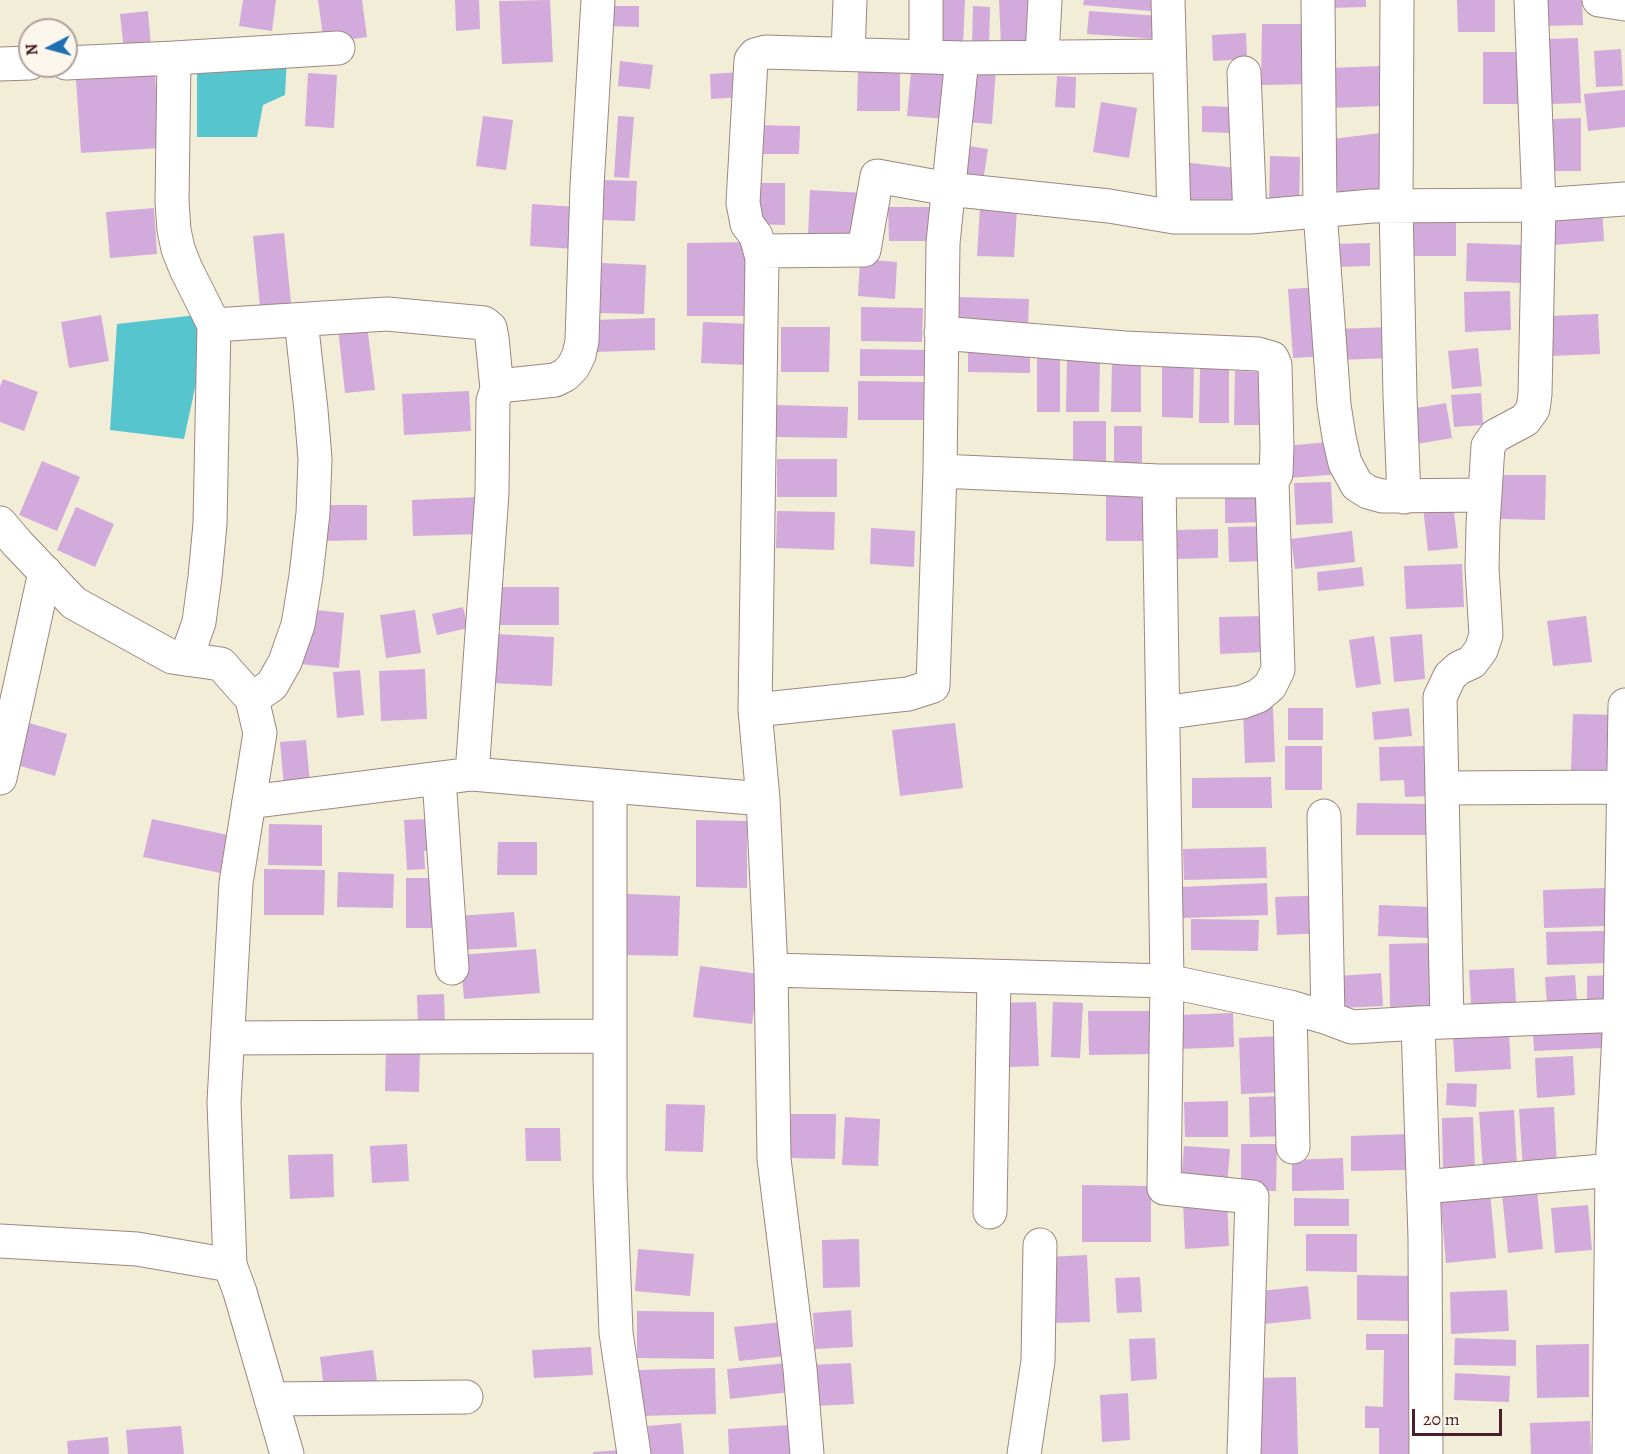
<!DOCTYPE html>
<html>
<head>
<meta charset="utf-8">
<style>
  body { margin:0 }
  #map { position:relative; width:1625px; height:1454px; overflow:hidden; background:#f2edd6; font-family:Alegreya,serif }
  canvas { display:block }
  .north { position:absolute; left:18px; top:18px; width:60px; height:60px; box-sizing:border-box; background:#fbf7ec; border:2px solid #b4a19f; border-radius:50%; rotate:264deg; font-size:16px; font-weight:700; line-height:24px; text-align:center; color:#4a1f2b }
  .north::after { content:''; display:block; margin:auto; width:21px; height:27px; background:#1f6fb2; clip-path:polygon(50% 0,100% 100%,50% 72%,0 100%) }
  .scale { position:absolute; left:1412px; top:1409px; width:90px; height:27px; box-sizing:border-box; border:3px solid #4a1f2b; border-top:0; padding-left:8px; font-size:18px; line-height:21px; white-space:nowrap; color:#4a1f2b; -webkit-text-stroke:4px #fbf7ec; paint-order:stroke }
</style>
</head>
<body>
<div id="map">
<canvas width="1625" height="1454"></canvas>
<div class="north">N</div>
<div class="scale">20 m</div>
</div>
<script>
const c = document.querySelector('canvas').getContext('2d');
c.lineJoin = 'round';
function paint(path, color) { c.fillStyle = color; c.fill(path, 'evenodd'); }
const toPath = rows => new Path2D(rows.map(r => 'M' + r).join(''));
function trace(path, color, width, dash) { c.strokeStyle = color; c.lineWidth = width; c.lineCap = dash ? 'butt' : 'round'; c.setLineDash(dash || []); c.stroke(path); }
const water = toPath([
  [287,55,285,95,263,105,257,137,197,137,197,68],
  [197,315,201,360,184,439,110,430,117,324]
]);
const building = toPath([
  [243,0,276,0,272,31,239,26],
  [318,0,362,0,367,37,324,43],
  [455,0,479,0,480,29,456,31],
  [550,0,553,62,502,64,499,1],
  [941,0,965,0,963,45,939,44],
  [999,0,1031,0,1033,43,1001,45],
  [1084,0,1162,0,1161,12,1083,5],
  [1327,0,1366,0,1366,7,1328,8],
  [1457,0,1495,0,1495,32,1458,32],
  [1541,0,1582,0,1583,25,1542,26],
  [608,6,639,6,639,27,608,26],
  [973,6,990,7,989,47,972,46],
  [148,11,151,48,124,51,120,14],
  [1089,11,1160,16,1158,39,1087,34],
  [1262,24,1316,24,1316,84,1261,85],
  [1246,33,1247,59,1213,61,1212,35],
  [1578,38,1581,103,1549,104,1546,39],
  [1621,49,1623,86,1596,87,1594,51],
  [1483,52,1523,52,1524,104,1483,104],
  [620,61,653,65,650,89,618,86],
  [1382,66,1382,106,1330,108,1329,68],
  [858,67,900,67,900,111,857,111],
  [971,67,996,69,992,124,966,122],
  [911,71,952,75,948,119,907,116],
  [741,72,743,97,711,99,710,74],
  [308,73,337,75,334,128,305,126],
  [155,75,160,148,81,153,76,80],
  [1057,76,1076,77,1075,108,1055,107],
  [1625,90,1625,127,1588,131,1584,94],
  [1101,102,1137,108,1129,158,1093,152],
  [1202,106,1233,107,1232,133,1202,132],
  [483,116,513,120,506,170,476,166],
  [618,116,634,117,629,178,614,177],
  [1581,118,1581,171,1553,171,1552,119],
  [751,125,800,126,799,154,750,154],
  [1381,133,1388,198,1339,203,1332,139],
  [963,145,988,149,983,181,958,177],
  [1270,156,1300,157,1299,205,1269,205],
  [1182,162,1245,169,1241,212,1177,205],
  [602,180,637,181,635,221,600,220],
  [753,183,785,183,785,225,753,224],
  [810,190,864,193,861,239,808,236],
  [532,204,576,207,574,249,530,246],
  [1602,206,1604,241,1553,245,1551,209],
  [888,207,932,207,932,241,889,241],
  [980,207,1017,209,1014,257,977,256],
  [154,208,157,254,110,258,106,212],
  [1409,213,1456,213,1456,256,1410,256],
  [284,233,291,303,260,307,253,236],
  [754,242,754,316,687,316,687,243],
  [1370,243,1370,266,1333,267,1332,244],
  [1467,243,1523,245,1522,283,1466,281],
  [860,259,897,262,895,299,858,296],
  [601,263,646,265,644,314,600,313],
  [1324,287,1330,356,1293,358,1288,289],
  [1510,291,1511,330,1465,332,1464,292],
  [959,297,1029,299,1028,329,958,328],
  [861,307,923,308,922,342,861,341],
  [1598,314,1600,354,1552,356,1550,316],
  [101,315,109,361,69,368,61,322],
  [655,318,655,350,595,352,594,320],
  [703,322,749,324,747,365,701,363],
  [367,325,375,390,345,393,338,328],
  [781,327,830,327,829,372,781,372],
  [1390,327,1392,358,1339,360,1337,329],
  [968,348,1030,348,1030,373,968,372],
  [1478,348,1482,386,1452,389,1448,351],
  [860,349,929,350,928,376,860,376],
  [1037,352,1060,352,1060,412,1037,412],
  [1067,359,1100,359,1099,412,1066,412],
  [1112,360,1141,361,1141,412,1111,412],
  [1162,366,1194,366,1193,418,1162,417],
  [1200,368,1229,368,1229,423,1199,423],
  [1235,371,1266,372,1266,425,1234,425],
  [3,379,38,392,24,431,0,422,0,387],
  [858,381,927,382,926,420,858,420],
  [469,391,471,431,404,435,402,394],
  [1481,393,1483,425,1454,427,1451,395],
  [1446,403,1452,438,1411,445,1405,410],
  [776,405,848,407,847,438,775,437],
  [1073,421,1106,421,1106,468,1073,467],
  [1114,426,1142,426,1142,468,1114,468],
  [1338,441,1341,474,1289,478,1286,446],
  [777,459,837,459,837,497,777,497],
  [42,461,80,477,57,531,19,515],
  [1501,475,1546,475,1545,520,1500,519],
  [1331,482,1333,523,1296,525,1294,483],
  [1225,485,1269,485,1270,522,1225,523],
  [1106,490,1150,490,1150,541,1106,541],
  [479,497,481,534,413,536,412,500],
  [1453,503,1458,548,1428,551,1423,507],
  [325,505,367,505,367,540,325,541],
  [76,507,114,524,95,567,57,550],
  [777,511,835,512,834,550,776,548],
  [1270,526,1270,561,1229,562,1228,527],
  [871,528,915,531,914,567,870,564],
  [1218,529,1218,558,1176,559,1175,530],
  [1352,531,1355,562,1295,569,1291,539],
  [1462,564,1464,607,1406,609,1404,566],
  [1362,567,1364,586,1318,591,1317,572],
  [498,587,559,587,559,625,499,625],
  [463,607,468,628,437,635,432,614],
  [306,609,344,613,339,668,300,664],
  [415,610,421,653,386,658,380,615],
  [1264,616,1265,652,1220,654,1219,617],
  [1586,616,1592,662,1553,666,1547,621],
  [495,634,554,637,552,686,493,683],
  [1422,634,1425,679,1394,682,1390,637],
  [1374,636,1381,684,1356,688,1349,640],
  [425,669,427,719,381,721,379,671],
  [360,670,364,715,337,718,333,672],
  [1273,707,1275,762,1245,763,1243,708],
  [1288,708,1323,708,1323,740,1288,740],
  [1409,708,1412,736,1374,740,1372,712],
  [1573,714,1617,715,1617,773,1571,771],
  [29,723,67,734,55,776,17,765],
  [955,723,963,788,900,796,892,730],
  [306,740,310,783,284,786,280,742],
  [1285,746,1322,746,1322,790,1285,790],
  [1430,746,1432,796,1405,797,1404,780,1380,781,1379,747],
  [1271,777,1272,808,1192,808,1192,778],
  [1357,803,1430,804,1430,835,1356,835],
  [152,819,228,835,220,873,143,857],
  [434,819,436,851,424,851,425,869,407,870,404,820],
  [696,820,747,821,747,888,696,887],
  [269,824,322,825,322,866,268,865],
  [498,842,537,842,537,875,497,875],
  [1266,847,1267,878,1184,880,1183,849],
  [264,869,325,870,324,915,264,915],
  [338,872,394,874,393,908,337,907],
  [406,878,441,878,441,928,406,928],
  [1267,883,1268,915,1183,918,1182,887],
  [1605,888,1606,926,1544,928,1543,890],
  [626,894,680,896,678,956,624,955],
  [1329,895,1330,933,1277,935,1275,897],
  [1379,905,1430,907,1429,938,1378,936],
  [514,912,517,947,460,950,458,916],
  [1191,919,1259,920,1258,951,1191,950],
  [1608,931,1609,963,1547,965,1546,932],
  [1434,943,1435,1006,1390,1007,1389,944],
  [536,949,540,993,464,999,460,955],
  [700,966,759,974,752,1024,693,1017],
  [1514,968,1516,1002,1471,1004,1469,970],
  [1381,973,1383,1006,1340,1008,1339,976],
  [1575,975,1577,1003,1547,1005,1545,977],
  [1614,975,1615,1002,1587,1003,1587,976],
  [444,994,445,1026,418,1027,417,995],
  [1036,1002,1039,1066,1007,1067,1005,1003],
  [1053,1002,1083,1003,1080,1058,1051,1057],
  [1088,1011,1153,1011,1153,1054,1089,1055],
  [1233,1013,1234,1047,1179,1049,1177,1015],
  [1602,1028,1602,1048,1534,1051,1533,1031],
  [1509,1033,1511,1069,1455,1072,1453,1036],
  [1282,1036,1285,1092,1241,1094,1239,1038],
  [386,1044,420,1045,419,1092,385,1091],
  [1573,1056,1575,1095,1537,1098,1535,1058],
  [1447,1083,1477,1084,1476,1107,1446,1105],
  [1290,1096,1292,1136,1250,1137,1249,1097],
  [1228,1101,1228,1137,1185,1137,1184,1102],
  [666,1104,705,1105,703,1152,665,1151],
  [1554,1107,1557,1167,1523,1169,1519,1109],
  [1514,1110,1517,1168,1483,1170,1479,1112],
  [791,1114,836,1114,835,1159,790,1158],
  [845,1117,880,1119,878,1166,842,1165],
  [1473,1117,1475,1169,1443,1170,1442,1118],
  [525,1128,560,1128,561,1161,526,1161],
  [1409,1134,1410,1170,1351,1171,1351,1136],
  [407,1144,409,1181,372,1183,370,1146],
  [1241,1144,1277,1144,1276,1191,1241,1191],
  [1184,1146,1230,1149,1227,1186,1181,1182],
  [333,1154,334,1197,290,1199,288,1155],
  [1343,1158,1344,1190,1292,1191,1292,1160],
  [1082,1185,1151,1186,1151,1242,1082,1242],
  [1490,1191,1496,1258,1446,1263,1440,1195],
  [1537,1191,1543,1249,1508,1253,1502,1194],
  [1227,1198,1229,1246,1185,1249,1183,1201],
  [1294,1198,1349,1199,1349,1226,1294,1226],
  [1588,1205,1592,1250,1555,1253,1551,1208],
  [1306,1234,1357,1234,1357,1272,1306,1271],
  [859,1239,860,1287,823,1288,822,1240],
  [638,1249,694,1254,690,1296,635,1291],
  [1087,1255,1090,1322,1051,1323,1048,1257],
  [1357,1275,1414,1276,1414,1321,1357,1320],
  [1140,1277,1142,1312,1117,1313,1115,1278],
  [1308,1286,1311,1319,1264,1324,1261,1291],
  [1507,1290,1509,1331,1451,1334,1450,1292],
  [851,1310,853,1347,815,1349,813,1313],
  [637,1311,714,1312,714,1359,637,1358],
  [782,1322,786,1356,739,1361,734,1327],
  [1366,1334,1411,1334,1410,1454,1379,1454,1379,1428,1365,1428,1365,1406,1383,1407,1384,1350,1366,1350],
  [1155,1338,1157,1379,1131,1381,1129,1339],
  [1455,1338,1516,1340,1516,1366,1454,1365],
  [1589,1344,1589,1397,1537,1398,1536,1345],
  [591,1347,593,1375,534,1378,532,1350],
  [373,1350,378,1389,325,1396,320,1357],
  [787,1363,790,1392,730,1399,727,1369],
  [851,1363,854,1404,814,1406,811,1365],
  [715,1368,716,1414,640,1416,638,1370],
  [1455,1373,1510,1376,1509,1402,1454,1400],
  [1296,1377,1298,1454,1258,1454,1255,1378],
  [1128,1393,1130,1440,1102,1442,1100,1395],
  [1590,1421,1591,1454,1531,1454,1530,1423],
  [681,1423,684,1454,650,1454,648,1426],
  [791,1425,793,1454,729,1454,728,1429],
  [181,1426,184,1454,128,1454,126,1430],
  [108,1437,109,1454,68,1454,67,1441],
  [621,1450,621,1454,593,1454,593,1452]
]);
const minor = toPath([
  [598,0,587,186,582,341,579,355,573,367,565,375,555,380,508,385,497,389,493,401,492,493,472,774,763,799,755,710,908,694,933,686,940,471,943,243,962,58],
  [926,0,926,57],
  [1168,0,1174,217],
  [1318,0,1320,211,1334,405,1339,437,1345,463,1357,485,1368,492,1382,496,1485,495],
  [1397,0,1396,205,1400,396,1404,497],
  [1599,0,1625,4],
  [848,54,850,0],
  [1042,56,1045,0],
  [66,63,174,58],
  [0,64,30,63],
  [1244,73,1250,217],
  [761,251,864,250,877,176,948,189,1109,206,1174,217,1250,217,1372,206,1539,205,1625,199],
  [214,325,387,314,484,323,490,328,492,338,497,389],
  [941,333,1125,348,1258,354,1272,358,1275,365,1277,447,1276,474,1272,481,1159,481],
  [186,659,199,622,205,577,210,524,214,325,186,269,178,249,174,230,172,202,174,58,338,48],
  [252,699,272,685,285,662,298,625,306,576,313,513,315,459,311,410,301,320],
  [755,710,762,258,756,236,747,224,743,203,751,60,755,55,766,52,962,58,1168,56],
  [1163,713,1242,702,1258,696,1270,686,1278,670,1272,481],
  [0,778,45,572],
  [439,779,452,968],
  [610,786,610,1178,616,1333,634,1454],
  [1442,788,1625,787],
  [763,799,771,970,774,1159,800,1369,807,1454],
  [249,802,472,774],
  [1324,816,1328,1018],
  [771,970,1167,981,1159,481,940,471],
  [1290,1007,1293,1147],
  [1447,1022,1440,697,1450,676,1459,668,1472,662,1481,650,1486,635,1482,568,1483,525,1488,446,1495,436,1525,420,1533,409,1535,394,1539,205,1531,0],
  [1418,1023,1425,1238,1426,1454],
  [228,1038,610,1036],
  [1423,1187,1625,1169],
  [990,1212,994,977],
  [0,1241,137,1249,230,1265],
  [271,1399,466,1397],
  [1024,1454,1038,1361,1040,1245],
  [1244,1454,1252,1197,1164,1188,1167,981,1290,1007,1328,1018,1352,1027,1418,1023,1625,1015],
  [1609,1454,1612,1170,1620,1015,1625,705]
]);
const tertiary = toPath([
  [0,523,17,543,74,603,172,657,221,664,252,699,260,733,236,883,224,1102,230,1265,240,1292,287,1454]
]);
paint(water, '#57c5ce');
paint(building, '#d2aadc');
trace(minor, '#9e8680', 35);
trace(tertiary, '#9e8680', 35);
trace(minor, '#fff', 33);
trace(tertiary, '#fff', 33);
</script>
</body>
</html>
